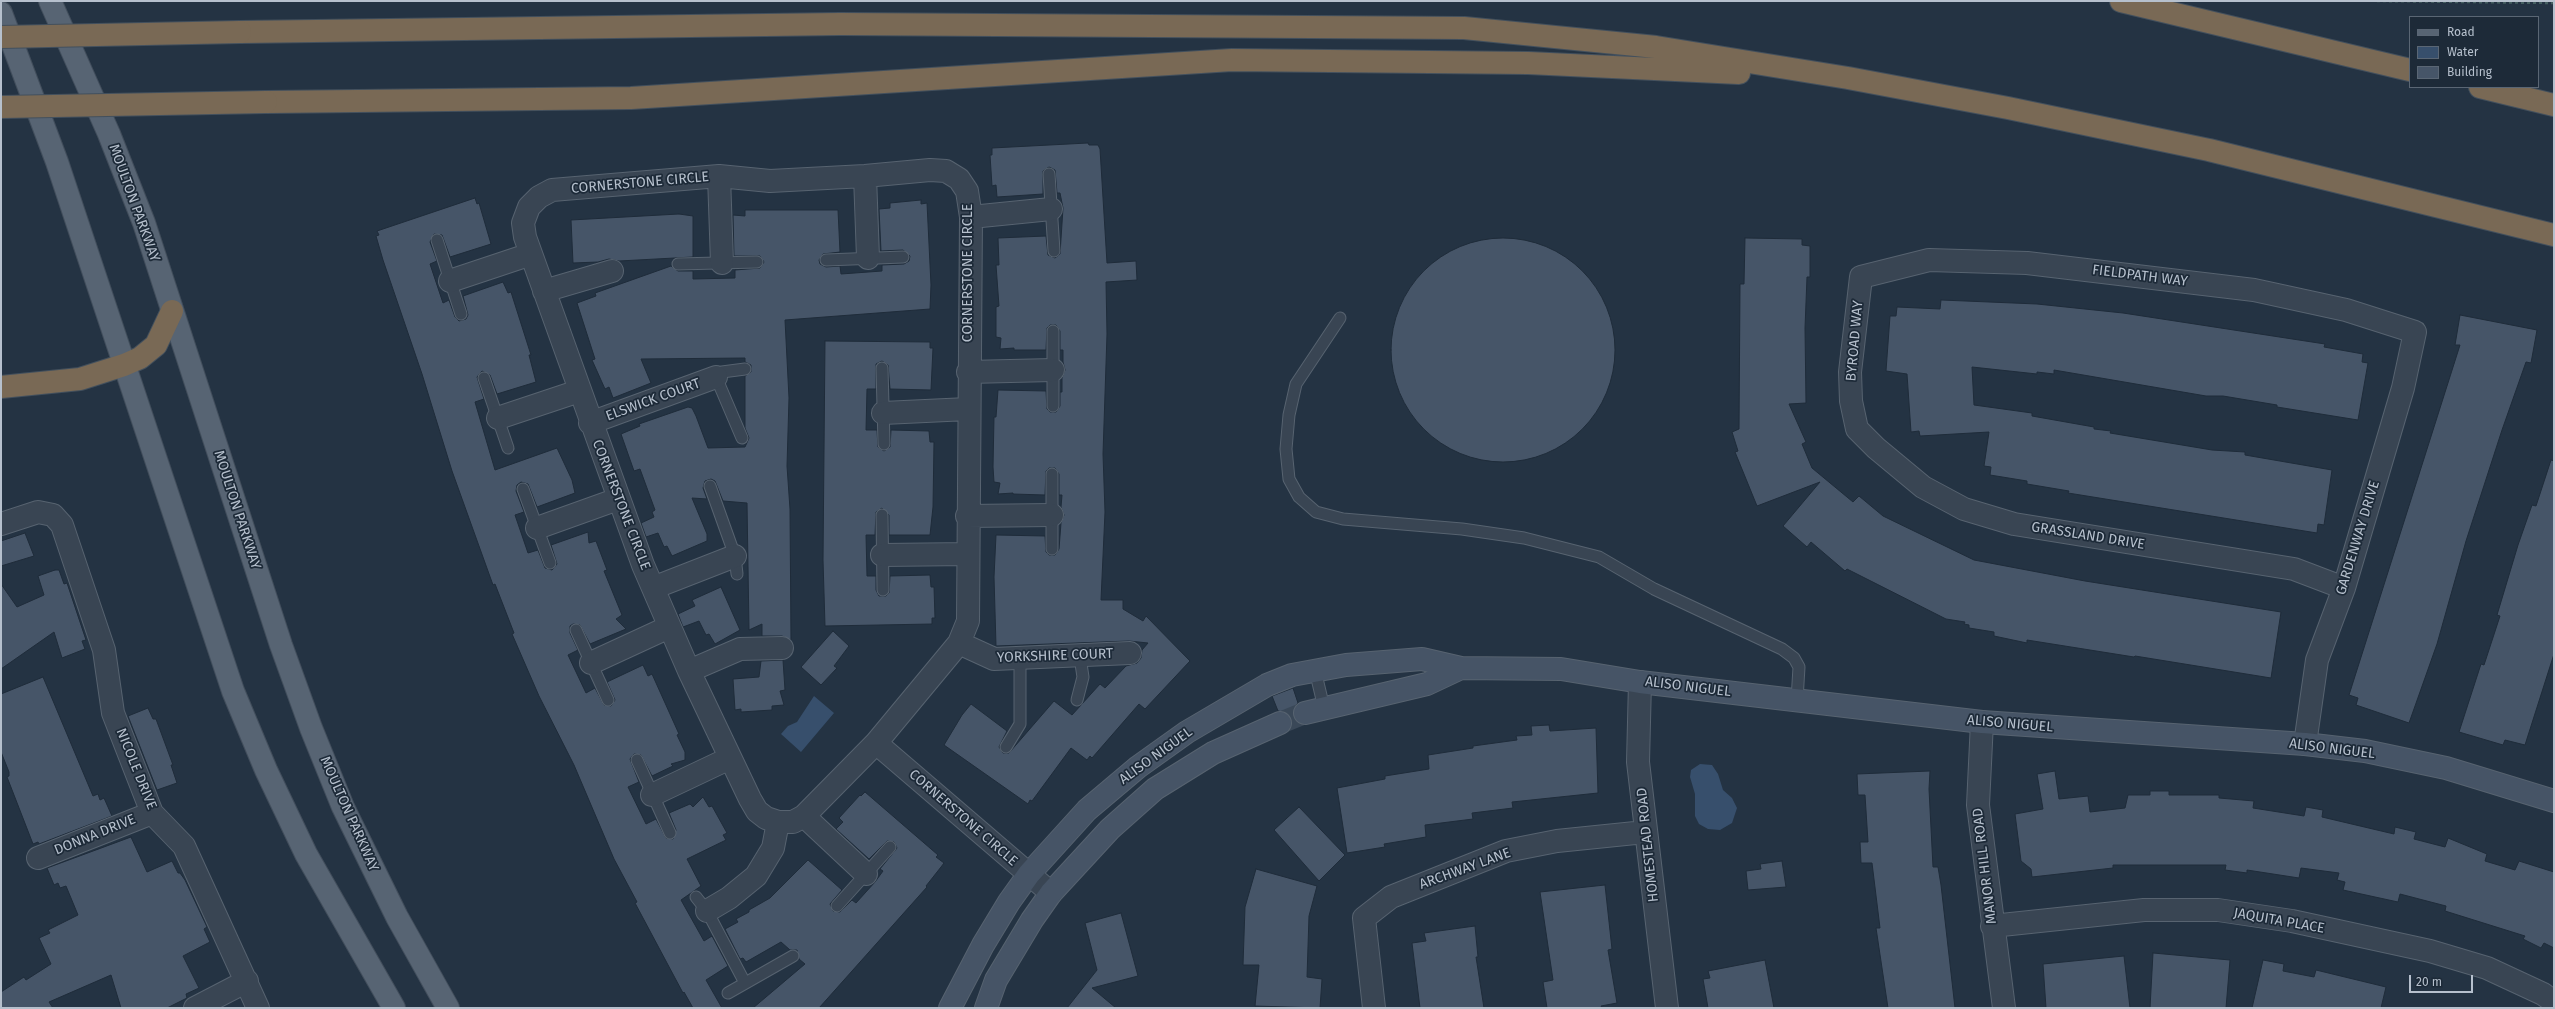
<!DOCTYPE html>
<html>
<head>
<meta charset="utf-8">
<style>
  body { margin:0 }
  #map { position:relative; width:2555px; height:1009px; overflow:hidden; background:#243343; font-family:"Fira Sans",sans-serif }
  canvas { display:block }
  .frame { position:absolute; inset:0; border:2px solid #b6c0cd; pointer-events:none }
  .legend { position:absolute; left:2409px; top:16px; width:130px; height:72px; box-sizing:border-box; background:#1d2a38; border:1px solid #5a6674; margin:0; padding:5px 7px; list-style:none; font-size:12px; color:#b6c0cd }
  .legend li { display:flex; align-items:center; gap:8px; height:20px }
  .legend b { width:20px; border:1px solid #5a6674 }
  .scale { position:absolute; left:2409px; top:975px; width:64px; height:18px; box-sizing:border-box; border:2px solid #b6c0cd; border-top:0; padding-left:5px; font-size:12px; line-height:14px; white-space:nowrap; color:#b6c0cd; -webkit-text-stroke:3px #1d2a38; paint-order:stroke }
</style>
</head>
<body>
<div id="map">
<canvas width="2555" height="1009"></canvas>
<div class="frame"></div>
<ul class="legend">
<li><b style="height:5px;background:#576473"></b>Road</li>
<li><b style="height:11px;background:#374f6c"></b>Water</li>
<li><b style="height:11px;background:#465568"></b>Building</li>
</ul>
<div class="scale">20 m</div>
</div>
<script>
const c = document.querySelector('canvas').getContext('2d');
c.lineJoin = 'round';
function paint(path, color) { c.fillStyle = color; c.fill(path, 'evenodd'); }
const toPath = rows => new Path2D(rows.map(r => 'M' + r).join(''));
function trace(path, color, width, dash) { c.strokeStyle = color; c.lineWidth = width; c.lineCap = dash ? 'butt' : 'round'; c.setLineDash(dash || []); c.stroke(path); }
function label(font, color, halo, rows, align = 'center') {
  c.font = font + ' "Fira Sans",sans-serif'; c.lineWidth = 3.5; c.setLineDash([]); c.textBaseline = 'middle'; c.strokeStyle = halo; c.fillStyle = color; for (const [text, x, y, turn = 0] of rows) {
    c.save(); c.translate(x, y); c.rotate((+turn || 0) * Math.PI / 180); c.textAlign = isNaN(turn) ? turn : align; if (halo) c.strokeText(text, 0, 0); c.fillText(text, 0, 0); c.restore();
  }
}
const water = toPath([
  [814,696,834,713,801,752,781,734,788,726,797,722],
  [1700,764,1712,765,1718,774,1723,790,1732,798,1737,808,1732,823,1720,830,1708,829,1699,824,1695,816,1695,794,1690,777,1691,770]
]);
const building = toPath([
  [1088,143,1089,145,1098,145,1100,149,1107,263,1136,261,1137,280,1106,282,1107,334,1103,454,1105,512,1101,600,1123,600,1123,609,1143,621,1146,616,1190,661,1145,709,1139,704,1092,758,1090,756,1087,760,1071,748,1032,801,1030,800,1028,804,944,745,962,715,971,704,1007,731,999,747,1003,753,1009,753,1054,701,1072,715,1100,684,1105,688,1126,666,1137,663,1141,658,1142,650,1148,643,1129,641,996,646,994,577,996,535,1045,536,1046,552,1049,555,1055,555,1059,549,1061,523,1064,515,1061,507,1062,495,1059,495,1059,474,1055,468,1049,468,1046,471,1045,495,1013,494,1013,493,998,494,1000,483,994,482,993,467,994,417,996,417,998,390,1046,391,1047,409,1050,412,1056,412,1060,406,1060,392,1062,392,1062,378,1065,370,1063,362,1063,350,1060,350,1060,331,1056,325,1050,325,1047,328,1046,350,1014,350,1014,348,1000,349,1001,338,996,337,996,307,999,306,996,265,999,265,998,238,1046,236,1048,255,1055,258,1060,254,1063,208,1060,193,1057,193,1055,170,1049,167,1043,171,1043,194,997,197,996,185,992,186,990,155,992,155,992,148,1088,143],
  [475,198,477,204,479,203,491,244,450,257,442,235,434,234,430,242,437,261,430,264,443,303,449,300,455,317,459,321,466,319,468,315,463,296,503,282,508,293,511,292,531,355,529,355,536,382,497,394,490,375,482,371,477,377,484,399,475,402,495,470,557,448,572,480,575,493,537,507,528,484,521,482,517,485,516,491,524,512,515,515,528,553,538,550,545,568,552,570,557,564,551,545,588,532,589,543,596,541,607,570,604,571,622,615,616,619,626,629,590,644,580,625,573,624,570,626,570,633,578,650,568,655,586,693,595,688,604,705,611,706,615,700,607,682,643,665,648,676,652,674,679,734,677,735,685,752,685,760,671,764,673,766,652,776,641,755,634,754,630,759,639,782,628,787,646,824,656,819,666,838,673,839,676,830,669,813,690,804,693,807,703,797,709,807,712,806,727,833,723,835,726,840,687,859,701,886,681,900,704,941,712,936,728,966,706,980,722,1008,693,1008,684,992,683,993,635,903,637,902,614,859,574,765,539,696,512,634,514,633,495,584,493,585,452,471,422,374,383,260,376,236,379,235,377,231,475,198],
  [921,200,921,204,927,203,931,285,930,309,785,320,789,398,787,466,790,509,791,640,782,636,762,636,762,624,749,630,747,503,723,501,715,481,711,479,705,481,703,488,707,499,692,498,707,534,707,541,672,556,667,546,664,547,658,533,646,537,641,523,654,517,652,512,655,510,640,469,634,471,621,434,640,426,639,424,688,407,692,408,696,416,708,448,745,447,749,438,745,428,745,376,751,372,751,365,745,362,745,358,641,359,651,383,613,398,609,387,605,389,592,360,595,359,577,303,596,296,595,293,671,266,678,271,693,271,693,279,735,278,735,270,760,268,764,262,760,256,734,256,733,215,745,216,745,210,838,210,840,252,823,254,819,260,820,264,826,267,840,266,841,274,882,271,882,265,904,264,909,261,910,256,903,250,881,251,879,209,890,208,890,203,921,200],
  [679,214,693,216,693,257,619,261,609,259,598,262,573,263,571,220,679,214],
  [1745,238,1802,239,1802,245,1810,246,1810,277,1807,277,1805,328,1806,403,1789,404,1806,442,1802,444,1812,468,1853,502,1859,496,1883,516,1974,560,2085,581,2281,612,2271,678,2135,656,2134,657,2027,640,2027,643,1994,636,1994,632,1969,628,1969,625,1964,624,1965,622,1946,619,1847,569,1845,571,1811,542,1807,547,1783,526,1820,482,1757,506,1735,452,1738,451,1732,432,1739,429,1740,284,1744,284,1745,238],
  '1391 350a112 112 0 1 1 224 0a112 112 0 1 1-224 0Z',
  [1941,300,2037,304,2123,313,2325,344,2324,347,2363,354,2362,362,2368,363,2358,420,2277,407,2277,405,2223,396,2206,396,2054,370,2054,374,2037,372,2037,374,1972,367,1974,405,2032,413,2032,416,2094,427,2094,429,2111,431,2110,433,2212,450,2245,452,2245,455,2332,470,2324,525,2318,524,2317,533,2068,493,2069,491,2027,484,2027,481,1990,475,1991,467,1984,466,1989,432,1920,436,1919,431,1911,432,1907,374,1886,371,1890,316,1896,316,1897,307,1940,309,1941,300],
  [2460,315,2537,330,2531,363,2526,362,2502,430,2466,541,2437,644,2409,723,2356,705,2358,698,2349,695,2460,345,2455,345,2460,315],
  [825,341,930,342,930,348,933,348,931,390,890,389,888,365,882,361,876,364,876,389,867,389,866,430,877,430,878,447,884,451,890,447,891,430,929,431,930,442,934,442,933,507,930,535,889,535,889,515,882,508,876,512,875,535,866,535,867,576,876,576,876,590,879,596,886,596,889,593,890,576,930,575,931,587,934,587,935,618,932,618,932,624,825,626,823,560,825,341],
  [2551,460,2554,461,2554,654,2525,745,2505,740,2503,745,2459,732,2481,664,2484,665,2500,616,2497,615,2518,545,2532,505,2536,506,2551,460],
  [25,533,34,556,1,566,1,541,25,533],
  [55,570,59,570,64,584,67,583,86,640,82,641,85,649,62,658,54,632,1,669,1,584,17,607,44,595,38,576,55,570],
  [721,587,740,630,715,644,709,634,706,635,699,621,683,627,678,614,695,606,692,600,721,587],
  [833,631,849,646,834,666,837,668,821,685,801,667,833,631],
  [783,660,785,690,780,691,784,705,772,706,772,710,741,712,741,709,735,710,733,679,759,677,761,661,783,660],
  [43,677,93,796,98,794,100,800,104,798,112,816,39,844,38,842,33,844,7,777,9,776,9,772,1,752,1,694,43,677],
  [1293,688,1298,703,1293,709,1293,716,1299,723,1292,726,1291,718,1287,713,1278,711,1272,696,1293,688],
  [148,708,153,719,156,719,173,765,171,765,177,783,157,790,128,716,148,708],
  [1549,725,1550,731,1596,728,1598,793,1512,802,1513,808,1472,813,1473,819,1425,825,1426,837,1384,844,1385,847,1347,853,1337,788,1385,779,1385,776,1429,769,1428,755,1473,748,1473,746,1517,740,1516,736,1532,735,1531,726,1549,725],
  [1930,771,1929,789,1933,867,1938,867,1941,885,1955,1008,1888,1008,1876,928,1880,928,1872,863,1861,863,1860,842,1868,842,1865,795,1858,795,1857,774,1930,771],
  [2055,771,2059,799,2088,796,2090,812,2125,808,2128,795,2150,795,2150,791,2169,791,2169,795,2219,795,2219,798,2254,801,2253,808,2304,816,2306,807,2323,810,2322,817,2394,834,2395,827,2416,832,2414,839,2445,847,2448,838,2487,854,2485,861,2515,870,2519,861,2554,872,2554,948,2544,943,2541,948,2523,939,2525,936,2445,911,2446,906,2400,894,2398,902,2343,890,2345,882,2337,880,2339,873,2301,868,2299,878,2247,870,2247,873,2225,870,2226,865,2113,865,2113,868,2032,877,2031,869,2021,861,2015,814,2043,809,2037,774,2055,771],
  [865,792,938,855,936,857,944,863,941,867,926,886,927,887,819,1008,753,1008,805,964,799,959,797,950,790,950,781,942,746,962,743,958,740,959,725,929,738,922,736,919,749,912,749,910,770,898,808,860,842,890,830,904,833,911,840,912,852,900,856,903,875,882,883,871,880,869,897,848,894,842,887,841,869,859,836,829,843,822,839,818,860,795,861,796,865,792],
  [1299,807,1345,855,1319,881,1274,830,1299,807],
  [131,837,147,872,172,861,178,873,180,873,185,880,207,927,204,929,210,942,183,956,199,988,186,994,187,998,167,1008,121,1008,111,975,49,1002,53,1008,1,1008,1,992,24,977,26,980,51,964,39,938,50,933,48,930,78,915,66,886,60,888,58,883,54,885,47,868,131,837],
  [1782,861,1786,887,1748,890,1746,871,1761,869,1760,864,1782,861],
  [1256,869,1317,886,1309,916,1307,977,1322,979,1320,1008,1255,1006,1259,965,1243,965,1245,907,1256,869],
  [1605,885,1611,940,1612,949,1608,950,1617,1003,1601,1006,1602,1008,1547,1008,1543,982,1553,980,1540,892,1605,885],
  [1121,913,1138,976,1092,988,1116,1008,1067,1008,1097,970,1085,923,1121,913],
  [1475,926,1478,957,1476,957,1484,1008,1420,1008,1412,943,1426,941,1424,933,1475,926],
  [2153,953,2230,960,2226,1008,2150,1008,2153,953],
  [2124,956,2130,1008,2046,1008,2043,964,2124,956],
  [1765,960,1774,1008,1708,1008,1703,979,1710,978,1708,971,1765,960],
  [2263,960,2284,964,2283,971,2314,977,2316,970,2386,987,2381,1008,2252,1008,2263,960]
]);
const secondaryTunnel = toPath([
  [1280,723,1305,713]
]);
const path = toPath([
  [2377,1,2554,3]
]);
const lane = toPath([
  [1049,174,1054,251],
  [437,240,461,314],
  [826,260,903,257],
  [678,264,757,262],
  [1340,318,1296,384,1289,415,1286,449,1289,479,1299,497,1316,512,1343,519,1462,529,1524,538,1599,557,1654,589,1782,649,1794,658,1799,667,1797,700],
  [1053,331,1053,406],
  [882,368,884,444],
  [484,378,508,448],
  [742,438,716,377,722,372,745,369],
  [1052,474,1052,549],
  [710,486,735,556,737,574],
  [523,489,550,563],
  [882,515,883,590],
  [576,630,608,700],
  [1315,670,1324,708],
  [1077,700,1083,677,1080,657],
  [1006,747,1020,724,1020,660],
  [637,760,670,833],
  [696,897,707,911,745,983],
  [837,906,890,847],
  [728,993,793,956]
]);
const street = toPath([
  [930,170,946,171,959,179,967,191,971,217,968,621,959,643,876,743,804,816,793,822,778,822,766,818,757,811,750,799,689,671,643,565,525,237,523,223,529,207,539,197,552,190,719,176,770,181,865,176,930,170],
  [719,176,722,263],
  [865,176,868,258],
  [971,217,1051,209],
  [450,281,531,254],
  [544,291,612,271],
  [968,372,1053,370],
  [883,413,968,409],
  [498,418,579,391],
  [590,423,716,377],
  [967,516,1052,515],
  [1,524,38,512,53,515,62,525,104,650,113,713,152,813,184,846,258,1008],
  [537,528,618,499],
  [882,555,968,554],
  [653,588,735,556],
  [959,643,994,659,1130,653],
  [591,663,669,627],
  [689,671,740,649,782,648],
  [1640,682,1638,762,1667,1008],
  [1982,722,1978,805,2004,1008],
  [876,743,1051,893],
  [2305,744,2317,660,2344,588,2403,388,2415,332,2346,310,2254,290,2027,263,1929,260,1861,277,1850,372,1851,401,1857,429,1876,448,1923,487,1964,509,2014,524,2294,569,2344,588],
  [652,795,730,758],
  [804,816,866,874],
  [38,858,152,813],
  [707,911,729,898,756,876,773,848,778,822],
  [1992,926,2144,910,2218,910,2292,921,2430,951,2487,968,2543,994,2554,1002],
  [195,1008,247,981],
  [1374,1008,1364,918,1391,897,1506,851,1557,841,1645,832]
]);
const secondary = toPath([
  [1305,713,1427,684,1461,668],
  [950,1008,983,945,1009,902,1029,874,1087,810,1138,767,1187,732,1267,685,1292,675,1346,665,1422,659,1461,668,1561,669,1640,682,1982,722,2305,744,2365,751,2446,768,2554,801],
  [986,1008,996,980,1032,920,1051,893,1110,829,1155,789,1213,753,1280,723]
]);
const primary = toPath([
  [50,1,109,134,144,223,281,645,311,728,343,807,397,917,448,1008],
  [1,13,57,162,233,691,266,770,306,854,394,1008]
]);
const highway = toPath([
  [2121,1,2410,70],
  [240,32,840,24,1464,28,1656,47,1848,78,2008,108,2209,150,2554,235],
  [2480,87,2554,105],
  [266,102,631,98,1232,60,1528,63,1739,73],
  [1,387,80,379,124,365,140,358,156,345,172,311]
]);
const highwayBridge = toPath([
  [1,37,240,32],
  [1,107,266,102]
]);
const streetNames = [
  ["CORNERSTONE CIRCLE",640,183,-5],
  ["MOULTON PARKWAY",134,203,70],
  ["CORNERSTONE CIRCLE",968,273,-90],
  ["FIELDPATH WAY",2140,276,7],
  ["BYROAD WAY",1855,341,-85],
  ["ELSWICK COURT",653,400,-20],
  ["CORNERSTONE CIRCLE",621,505,69],
  ["MOULTON PARKWAY",237,510,72],
  ["GRASSLAND DRIVE",2088,536,9],
  ["GARDENWAY DRIVE",2358,538,-73],
  ["YORKSHIRE COURT",1055,656,-2],
  ["ALISO NIGUEL",1688,687,7],
  ["ALISO NIGUEL",2010,724,5],
  ["ALISO NIGUEL",2332,749,7],
  ["ALISO NIGUEL",1156,756,-36],
  ["NICOLE DRIVE",136,769,68],
  ["MOULTON PARKWAY",349,814,66],
  ["CORNERSTONE CIRCLE",963,818,41],
  ["DONNA DRIVE",95,835,-22],
  ["HOMESTEAD ROAD",1648,845,-96],
  ["MANOR HILL ROAD",1985,866,-97],
  ["ARCHWAY LANE",1465,869,-20],
  ["JAQUITA PLACE",2279,921,10]
];
paint(water, '#374f6c');
paint(building, '#465568');
trace(building, '#1f2c3a', 1);
trace(secondaryTunnel, '#3a4858', 22, [22, 11]);
trace(lane, '#576370', 13);
trace(street, '#576370', 24);
trace(secondary, '#576370', 24);
trace(primary, '#424e5c', 24);
trace(highway, '#43505d', 24);
trace(path, '#455f61', 2.5, [3, 3]);
trace(lane, '#394553', 11);
trace(street, '#394553', 22);
trace(secondary, '#465466', 22);
trace(primary, '#576473', 22);
trace(highway, '#796955', 22);
trace(highwayBridge, '#43505d', 24, []);
trace(highwayBridge, '#796955', 22);
label('14px', '#b6c0cd', '#1d2a38', streetNames);
</script>
</body>
</html>
